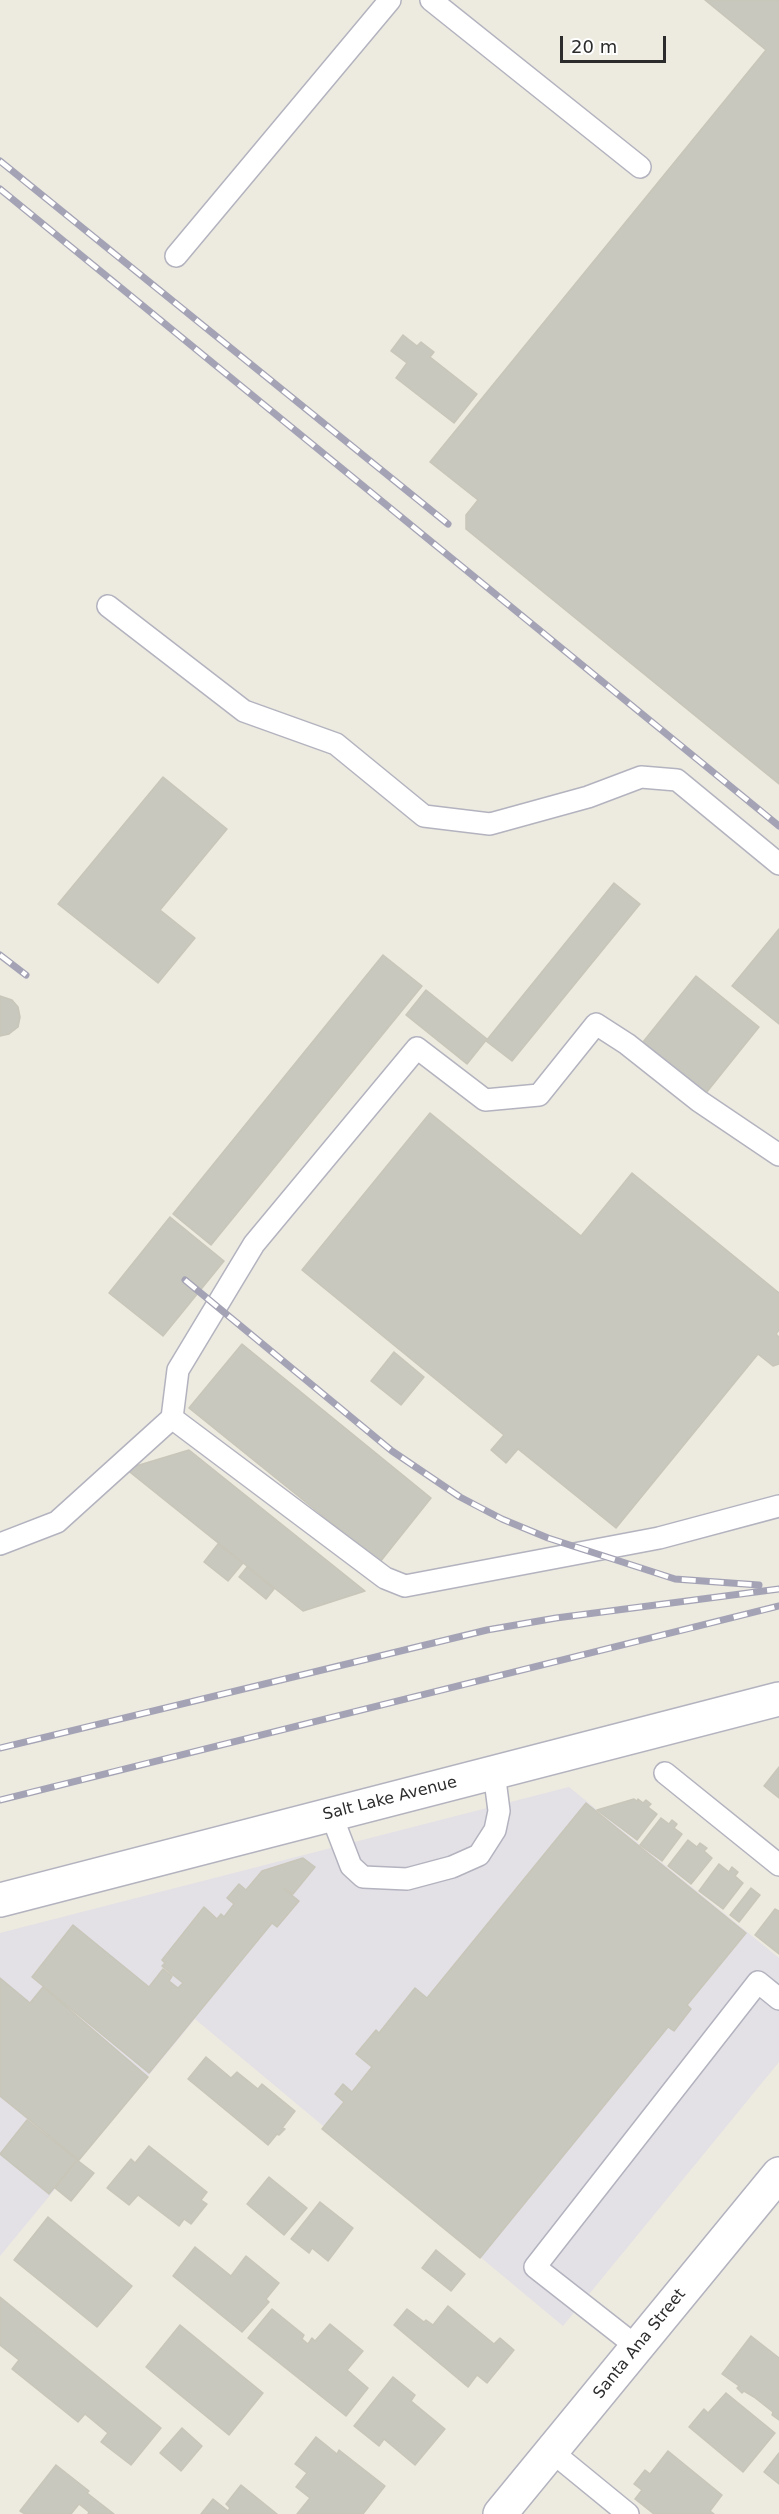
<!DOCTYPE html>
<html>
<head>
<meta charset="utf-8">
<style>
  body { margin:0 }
  #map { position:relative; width:779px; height:2514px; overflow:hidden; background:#edeae0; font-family:"DejaVu Sans",sans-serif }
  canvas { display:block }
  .scale { position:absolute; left:560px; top:36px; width:106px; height:27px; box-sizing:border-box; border:3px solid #2c2c2c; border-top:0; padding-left:8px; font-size:18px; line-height:21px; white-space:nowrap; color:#2c2c2c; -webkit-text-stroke:4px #fff; paint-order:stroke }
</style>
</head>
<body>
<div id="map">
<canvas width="779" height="2514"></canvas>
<div class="scale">20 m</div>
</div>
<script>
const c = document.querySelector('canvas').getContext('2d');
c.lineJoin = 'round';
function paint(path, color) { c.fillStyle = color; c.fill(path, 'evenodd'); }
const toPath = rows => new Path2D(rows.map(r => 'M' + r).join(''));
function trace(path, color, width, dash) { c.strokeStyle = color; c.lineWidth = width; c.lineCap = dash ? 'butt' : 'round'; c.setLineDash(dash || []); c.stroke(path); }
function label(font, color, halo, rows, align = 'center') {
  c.font = font + ' "DejaVu Sans",sans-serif'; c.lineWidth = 5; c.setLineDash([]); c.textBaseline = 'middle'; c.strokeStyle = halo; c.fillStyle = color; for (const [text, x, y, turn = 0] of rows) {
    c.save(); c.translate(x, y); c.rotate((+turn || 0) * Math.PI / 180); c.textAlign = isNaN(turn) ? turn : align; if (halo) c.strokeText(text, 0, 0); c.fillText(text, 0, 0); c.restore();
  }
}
const industrial = toPath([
  [569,1787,779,1958,779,2062,563,2326,195,2019,0,2256,0,1933]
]);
const building = toPath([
  [705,0,779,0,779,784,466,529,466,515,478,500,430,462,766,50,705,0],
  [403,335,417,346,421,342,434,352,430,357,477,394,454,423,396,378,407,363,391,351,403,335],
  [163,777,227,829,160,910,195,938,158,983,58,904,163,777],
  [614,883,640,904,512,1061,486,1041,614,883],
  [779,929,779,1024,732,986,779,929],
  [383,955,422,986,211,1245,173,1214,383,955],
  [696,976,759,1027,706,1093,643,1042,696,976],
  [426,990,487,1039,467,1064,406,1015,426,990],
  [0,996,12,1000,18,1007,20,1017,18,1027,9,1034,0,1036,0,996],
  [430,1113,581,1236,632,1173,779,1293,779,1330,776,1334,779,1337,779,1364,773,1366,758,1354,616,1528,518,1449,506,1463,491,1450,504,1435,302,1270,430,1113],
  [170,1217,224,1261,163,1336,109,1293,170,1217],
  [242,1344,431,1498,380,1562,189,1408,242,1344],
  [394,1352,424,1377,401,1405,371,1381,394,1352],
  [189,1450,365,1591,303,1611,126,1469,189,1450],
  [218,1544,243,1563,228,1581,204,1562,218,1544],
  [247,1567,274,1589,266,1599,239,1577,247,1567],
  [779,1767,779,1798,764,1786,779,1767],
  [634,1799,637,1801,638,1799,643,1803,646,1800,651,1804,648,1807,657,1814,637,1840,597,1810,634,1799],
  [586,1803,746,1933,687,2005,691,2009,674,2031,668,2027,480,2258,322,2129,344,2102,335,2094,343,2084,352,2092,372,2067,356,2054,376,2030,379,2033,415,1988,427,1998,586,1803],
  [661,1818,669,1824,672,1820,677,1824,674,1828,682,1834,662,1861,640,1845,661,1818],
  [688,1840,697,1847,700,1843,707,1848,704,1851,712,1858,691,1884,668,1866,688,1840],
  [303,1858,315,1867,293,1894,283,1888,299,1901,277,1927,272,1923,149,2073,32,1977,73,1925,149,1987,163,1969,172,1976,169,1981,178,1988,183,1983,162,1966,165,1963,162,1960,204,1907,217,1919,221,1914,224,1917,234,1904,227,1898,239,1884,246,1890,262,1871,303,1858],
  [719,1864,729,1872,732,1867,738,1872,735,1876,743,1883,723,1909,699,1891,719,1864],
  [751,1888,760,1895,739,1922,730,1915,751,1888],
  [775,1909,779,1911,779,1954,755,1935,775,1909],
  [0,1978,30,2003,43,1987,148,2077,79,2160,0,2096,0,1978],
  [206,2057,231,2078,237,2072,258,2089,262,2084,295,2111,282,2128,285,2129,279,2135,277,2134,268,2145,188,2079,206,2057],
  [27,2120,77,2160,49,2194,0,2154,27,2120],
  [149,2146,207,2192,201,2200,207,2204,191,2224,184,2219,179,2226,138,2195,129,2205,107,2188,131,2159,135,2163,149,2146],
  [77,2160,94,2173,71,2201,55,2188,77,2160],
  [269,2177,307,2208,284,2235,247,2204,269,2177],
  [320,2202,353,2228,328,2261,312,2248,309,2253,291,2239,320,2202],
  [48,2217,132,2286,97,2327,14,2260,48,2217],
  [195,2247,231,2276,246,2256,279,2283,266,2299,269,2302,242,2332,173,2276,195,2247],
  [436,2250,465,2274,451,2291,422,2268,436,2250],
  [0,2297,161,2428,131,2465,101,2442,108,2433,85,2414,78,2422,12,2369,19,2360,0,2345,0,2297],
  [448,2306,494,2344,500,2338,514,2350,487,2383,477,2375,468,2387,394,2325,407,2309,424,2322,426,2320,433,2325,448,2306],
  [272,2309,304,2335,302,2339,308,2344,312,2338,315,2341,330,2324,363,2351,347,2370,368,2388,346,2416,248,2338,272,2309],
  [180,2325,263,2393,229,2435,146,2367,180,2325],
  [751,2336,779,2358,779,2420,772,2415,773,2412,754,2397,744,2391,742,2393,737,2388,739,2386,722,2374,751,2336],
  [393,2377,415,2395,411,2401,445,2429,415,2465,384,2439,379,2446,354,2426,393,2377],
  [726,2393,775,2433,743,2472,689,2427,704,2409,708,2413,726,2393],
  [182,2428,202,2446,181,2471,160,2453,182,2428],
  [316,2437,337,2454,339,2450,385,2486,363,2514,297,2514,310,2498,296,2487,307,2473,295,2464,316,2437],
  [668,2451,722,2495,710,2511,714,2514,654,2514,635,2499,642,2490,634,2484,645,2470,650,2474,668,2451],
  [779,2453,779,2484,764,2472,779,2453],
  [56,2465,89,2491,87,2493,114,2514,88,2514,89,2512,79,2504,71,2514,25,2514,20,2511,56,2465],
  [241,2485,277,2514,201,2514,213,2499,228,2511,230,2508,226,2504,241,2485]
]);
const lane = toPath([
  [431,0,640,167],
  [176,256,390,0],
  [108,606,244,711,336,744,424,816,490,824,588,797,641,777,677,780,779,864],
  [172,1418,178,1370,254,1244,417,1048,485,1100,539,1095,596,1024,627,1044,699,1101,779,1155],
  [0,1544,57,1522,172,1418,385,1578,405,1586,659,1538,779,1506],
  [665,1773,779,1865],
  [331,1814,351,1866,363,1877,407,1879,452,1867,479,1855,495,1830,499,1811,494,1772],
  [637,2347,535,2267,758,1982,779,1999],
  [551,2451,628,2514]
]);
const secondary = toPath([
  [0,1900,779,1699],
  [500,2514,779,2174]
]);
const rail = toPath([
  [0,161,448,524],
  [0,189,779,826],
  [0,955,26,975],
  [185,1280,392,1451,460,1497,502,1519,548,1538,675,1579,759,1585],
  [0,1748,487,1630,556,1618,779,1589],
  [0,1800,779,1606]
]);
const streetNames = [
  ["Salt Lake Avenue",390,1799,-14],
  ["Santa Ana Street",640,2344,-51]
];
paint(industrial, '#e3e0e6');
paint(building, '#c9c8be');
trace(building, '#c8c6b9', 1.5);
trace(lane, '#b3b3bf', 24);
trace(secondary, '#b3b3bf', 36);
trace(lane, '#fff', 21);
trace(secondary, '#fff', 33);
trace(rail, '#a4a3b5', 7);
trace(rail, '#fff', 4.5, [14]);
label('16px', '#2c2c2c', '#fff', streetNames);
</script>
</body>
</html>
